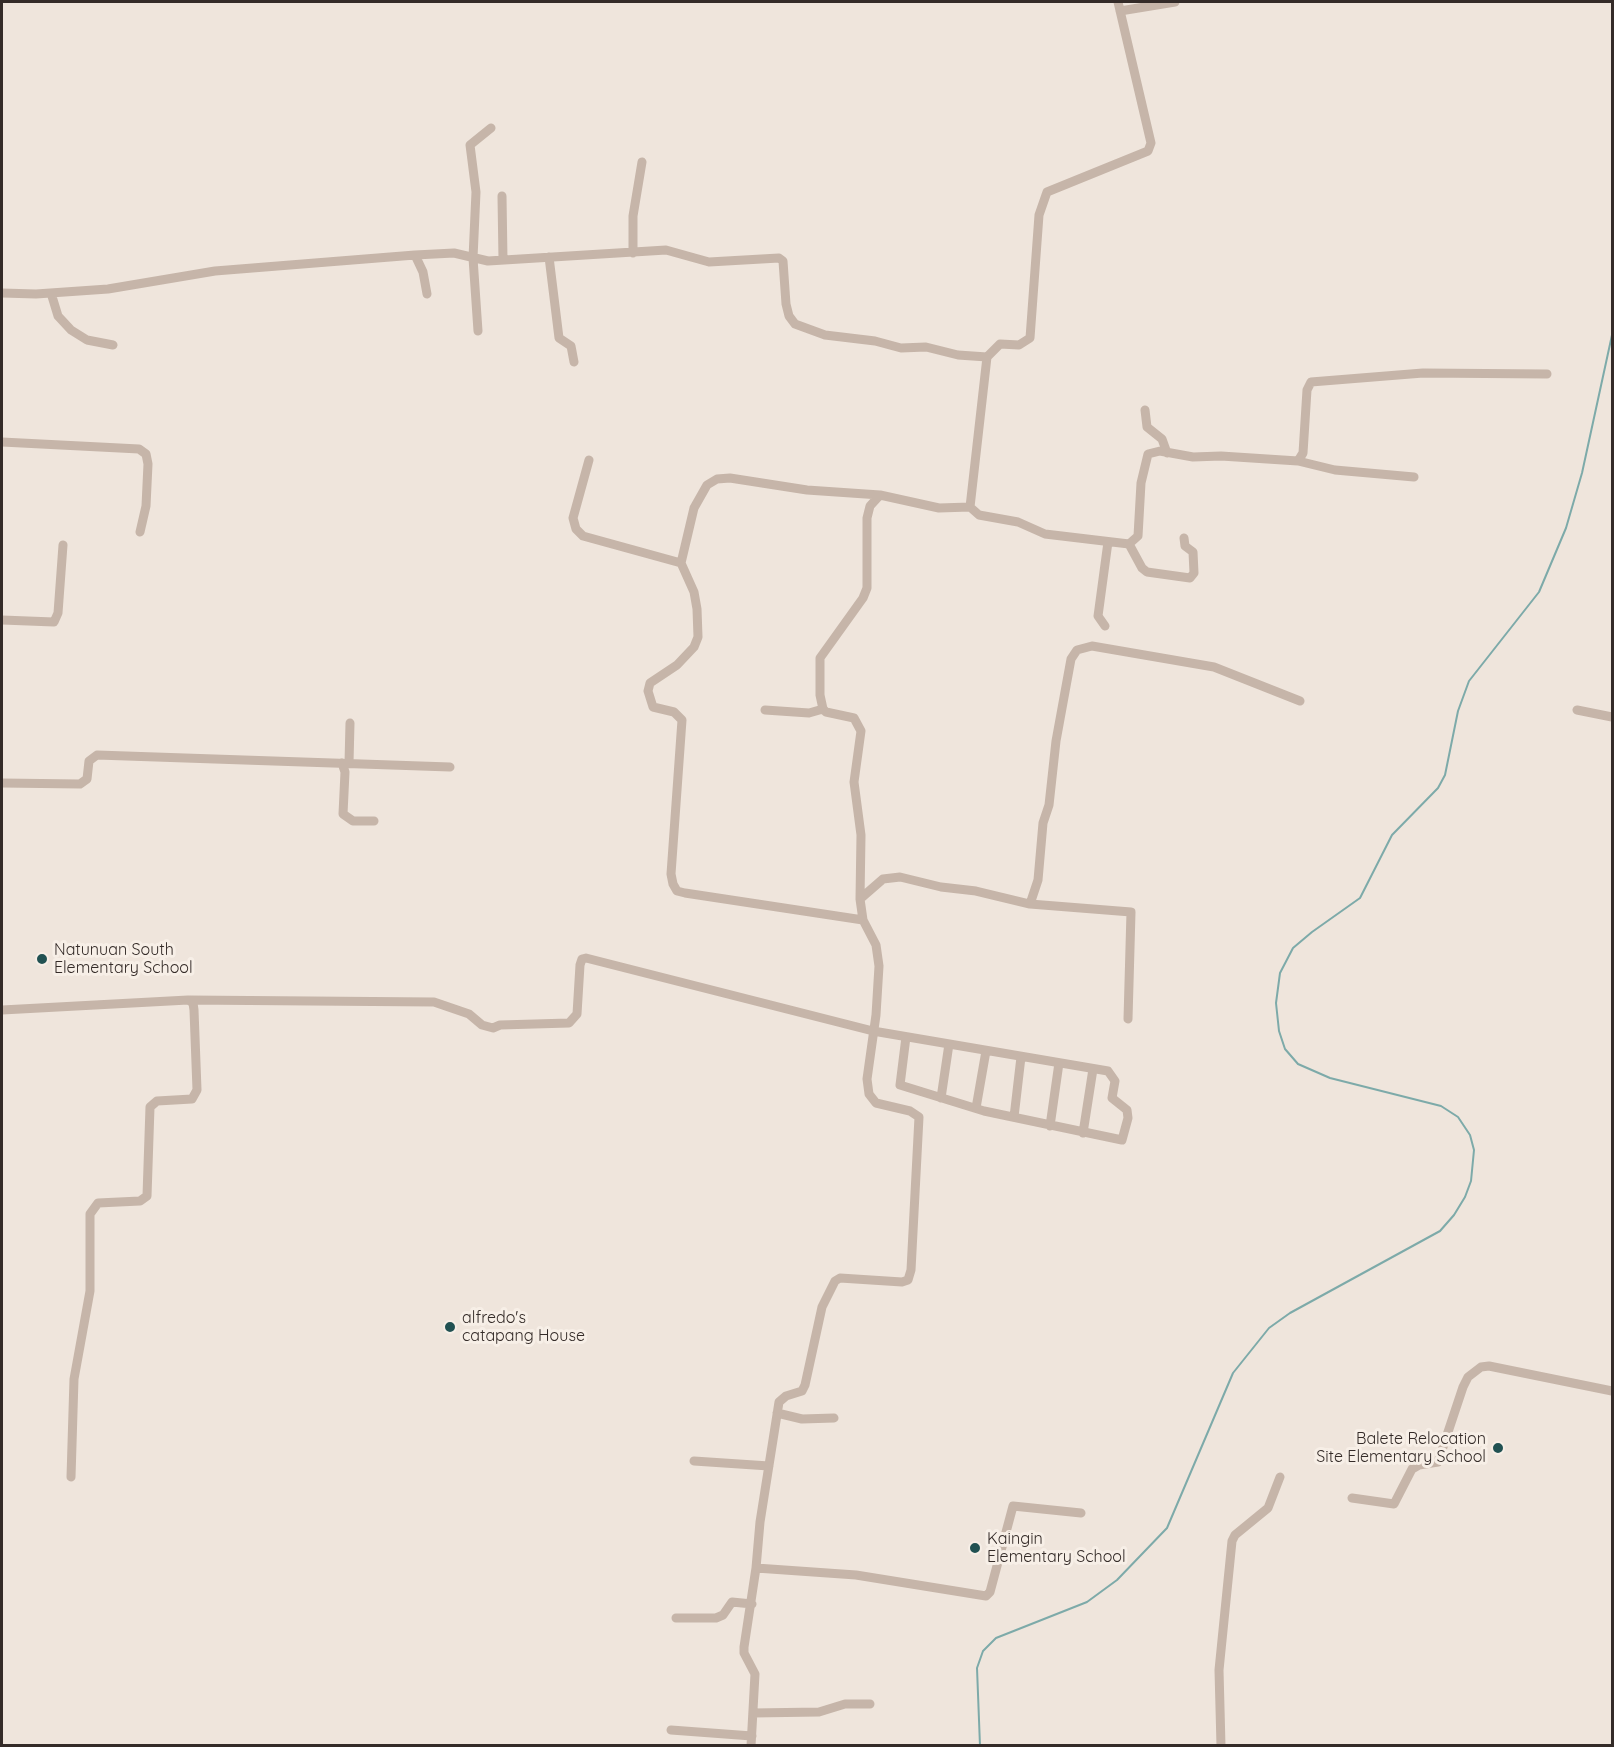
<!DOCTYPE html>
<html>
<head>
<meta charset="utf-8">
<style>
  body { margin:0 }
  #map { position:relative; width:1614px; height:1747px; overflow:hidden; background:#efe5dc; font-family:Quicksand,sans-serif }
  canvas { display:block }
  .frame { position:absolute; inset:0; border:3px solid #342b28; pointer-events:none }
</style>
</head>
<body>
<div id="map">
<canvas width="1614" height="1747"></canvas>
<div class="frame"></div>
</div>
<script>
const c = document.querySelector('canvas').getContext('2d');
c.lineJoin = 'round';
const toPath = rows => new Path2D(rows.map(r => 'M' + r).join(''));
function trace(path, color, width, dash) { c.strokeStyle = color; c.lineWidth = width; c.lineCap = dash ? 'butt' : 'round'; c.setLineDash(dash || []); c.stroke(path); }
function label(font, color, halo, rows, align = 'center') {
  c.font = font + ' Quicksand,sans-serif'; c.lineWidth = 6; c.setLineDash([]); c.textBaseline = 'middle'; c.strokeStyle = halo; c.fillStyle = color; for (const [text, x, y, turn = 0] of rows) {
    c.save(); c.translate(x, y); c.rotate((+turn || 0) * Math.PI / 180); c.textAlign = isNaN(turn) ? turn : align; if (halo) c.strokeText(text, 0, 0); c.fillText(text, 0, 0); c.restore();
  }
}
const stream = toPath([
  [980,1746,977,1668,983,1651,996,1638,1087,1602,1117,1580,1167,1528,1233,1373,1269,1328,1290,1313,1440,1231,1454,1215,1465,1197,1471,1181,1474,1150,1470,1135,1458,1117,1441,1106,1330,1078,1298,1064,1285,1049,1279,1031,1276,1003,1280,973,1293,948,1312,932,1360,898,1392,835,1438,788,1445,775,1458,711,1469,681,1539,592,1566,528,1582,473,1612,335]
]);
const minor = toPath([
  [1120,11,1175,2],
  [502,196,503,260],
  [633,253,633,216,642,162],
  [415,255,423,272,427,294],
  [549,257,559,338,571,346,574,362],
  [2,293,36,294,108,289,215,271,415,255,454,253,488,261,666,250,709,262,779,258,783,261,786,304,789,316,795,324,825,335,875,341,901,348,926,347,958,355,987,357],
  [51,293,58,316,71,330,87,340,113,345],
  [478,331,473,258,476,192,470,145,491,128],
  [1145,410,1147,427,1162,439,1167,453],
  [2,442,139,449,146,454,148,464,146,506,140,532],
  [589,460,573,518,576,529,583,536,681,563],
  [1298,461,1335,470,1414,477],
  [970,507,979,515,1018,522,1045,534,1129,544,1138,536,1141,483,1148,454,1160,451,1193,457,1221,456,1298,461,1303,453,1307,390,1311,382,1423,373,1547,374],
  [1129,544,1142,568,1147,572,1190,578,1194,573,1193,552,1185,546,1184,538],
  [2,620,54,622,58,613,63,545],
  [1105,626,1098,616,1108,542],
  [765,710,809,713,823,709],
  [1577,710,1612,717],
  [342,763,345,772,343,814,353,821,374,821],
  [349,763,350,723],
  [2,783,80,784,87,779,89,761,97,755,450,767],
  [860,899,883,879,900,877,941,887,976,891,1030,904,1131,912,1128,1019],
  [1030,904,1038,880,1043,823,1049,805,1056,741,1071,659,1077,650,1092,646,1214,667,1300,701],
  [863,920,685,893,677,891,673,884,671,874,682,720,674,712,653,707,648,691,650,683,677,665,694,647,698,637,697,609,694,592,681,563,694,508,707,485,717,479,730,478,807,490,880,495,939,508,970,507,987,357,1000,344,1019,345,1030,338,1039,215,1047,192,1148,151,1151,143,1118,2],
  [188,1000,434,1002,469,1014,482,1025,493,1028,500,1025,569,1023,577,1014,580,965,582,959,586,958,873,1031,1108,1071,1115,1081,1112,1098,1127,1110,1128,1118,1122,1140,984,1111,900,1085,906,1037],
  [2,1010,188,1000,193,1003,194,1010,197,1090,192,1099,157,1101,150,1107,147,1196,140,1201,98,1203,90,1214,90,1291,74,1379,71,1477],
  [941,1098,949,1044],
  [976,1108,986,1051],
  [1014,1117,1021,1057],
  [1050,1126,1059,1063],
  [1083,1133,1093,1069],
  [777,1413,802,1419,834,1418],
  [694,1461,769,1466],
  [1352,1498,1394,1504,1412,1469,1419,1465,1438,1462,1463,1387,1468,1377,1481,1367,1489,1366,1612,1391],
  [756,1568,856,1575,986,1596,990,1592,1013,1506,1081,1513],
  [676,1618,716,1618,723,1615,732,1602,752,1604],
  [753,1713,819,1712,845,1704,870,1704],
  [671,1730,752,1736],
  [751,1746,755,1674,744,1653,744,1647,756,1568,760,1522,779,1402,786,1396,802,1391,805,1385,822,1307,835,1281,840,1278,902,1282,908,1280,911,1270,919,1117,910,1111,876,1103,869,1094,867,1079,876,1015,879,966,876,945,863,920,860,899,861,835,854,782,861,731,854,718,826,712,823,709,820,695,820,658,863,598,867,588,867,518,870,506,880,495],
  [1221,1746,1219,1670,1232,1541,1235,1535,1268,1508,1280,1477]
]);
const markers = [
  [42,959,6,"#215152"],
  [450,1327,6,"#215152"],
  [1498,1448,6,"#215152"],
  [975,1548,6,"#215152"]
];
const poiNames = [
  ["Natunuan South",54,950],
  ["Elementary School",54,968],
  ["alfredo's",462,1318],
  ["catapang House",462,1336],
  ["Balete Relocation",1486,1439,"right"],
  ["Site Elementary School",1486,1457,"right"],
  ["Kaingin",987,1539],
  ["Elementary School",987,1557]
];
trace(stream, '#7daaa9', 2);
trace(minor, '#c6b5a9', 9);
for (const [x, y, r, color] of markers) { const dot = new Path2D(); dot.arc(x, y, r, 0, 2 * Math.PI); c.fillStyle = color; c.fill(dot); trace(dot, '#f7efe7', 2); }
label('16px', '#342b28', '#f7efe7', poiNames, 'left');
</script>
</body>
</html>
